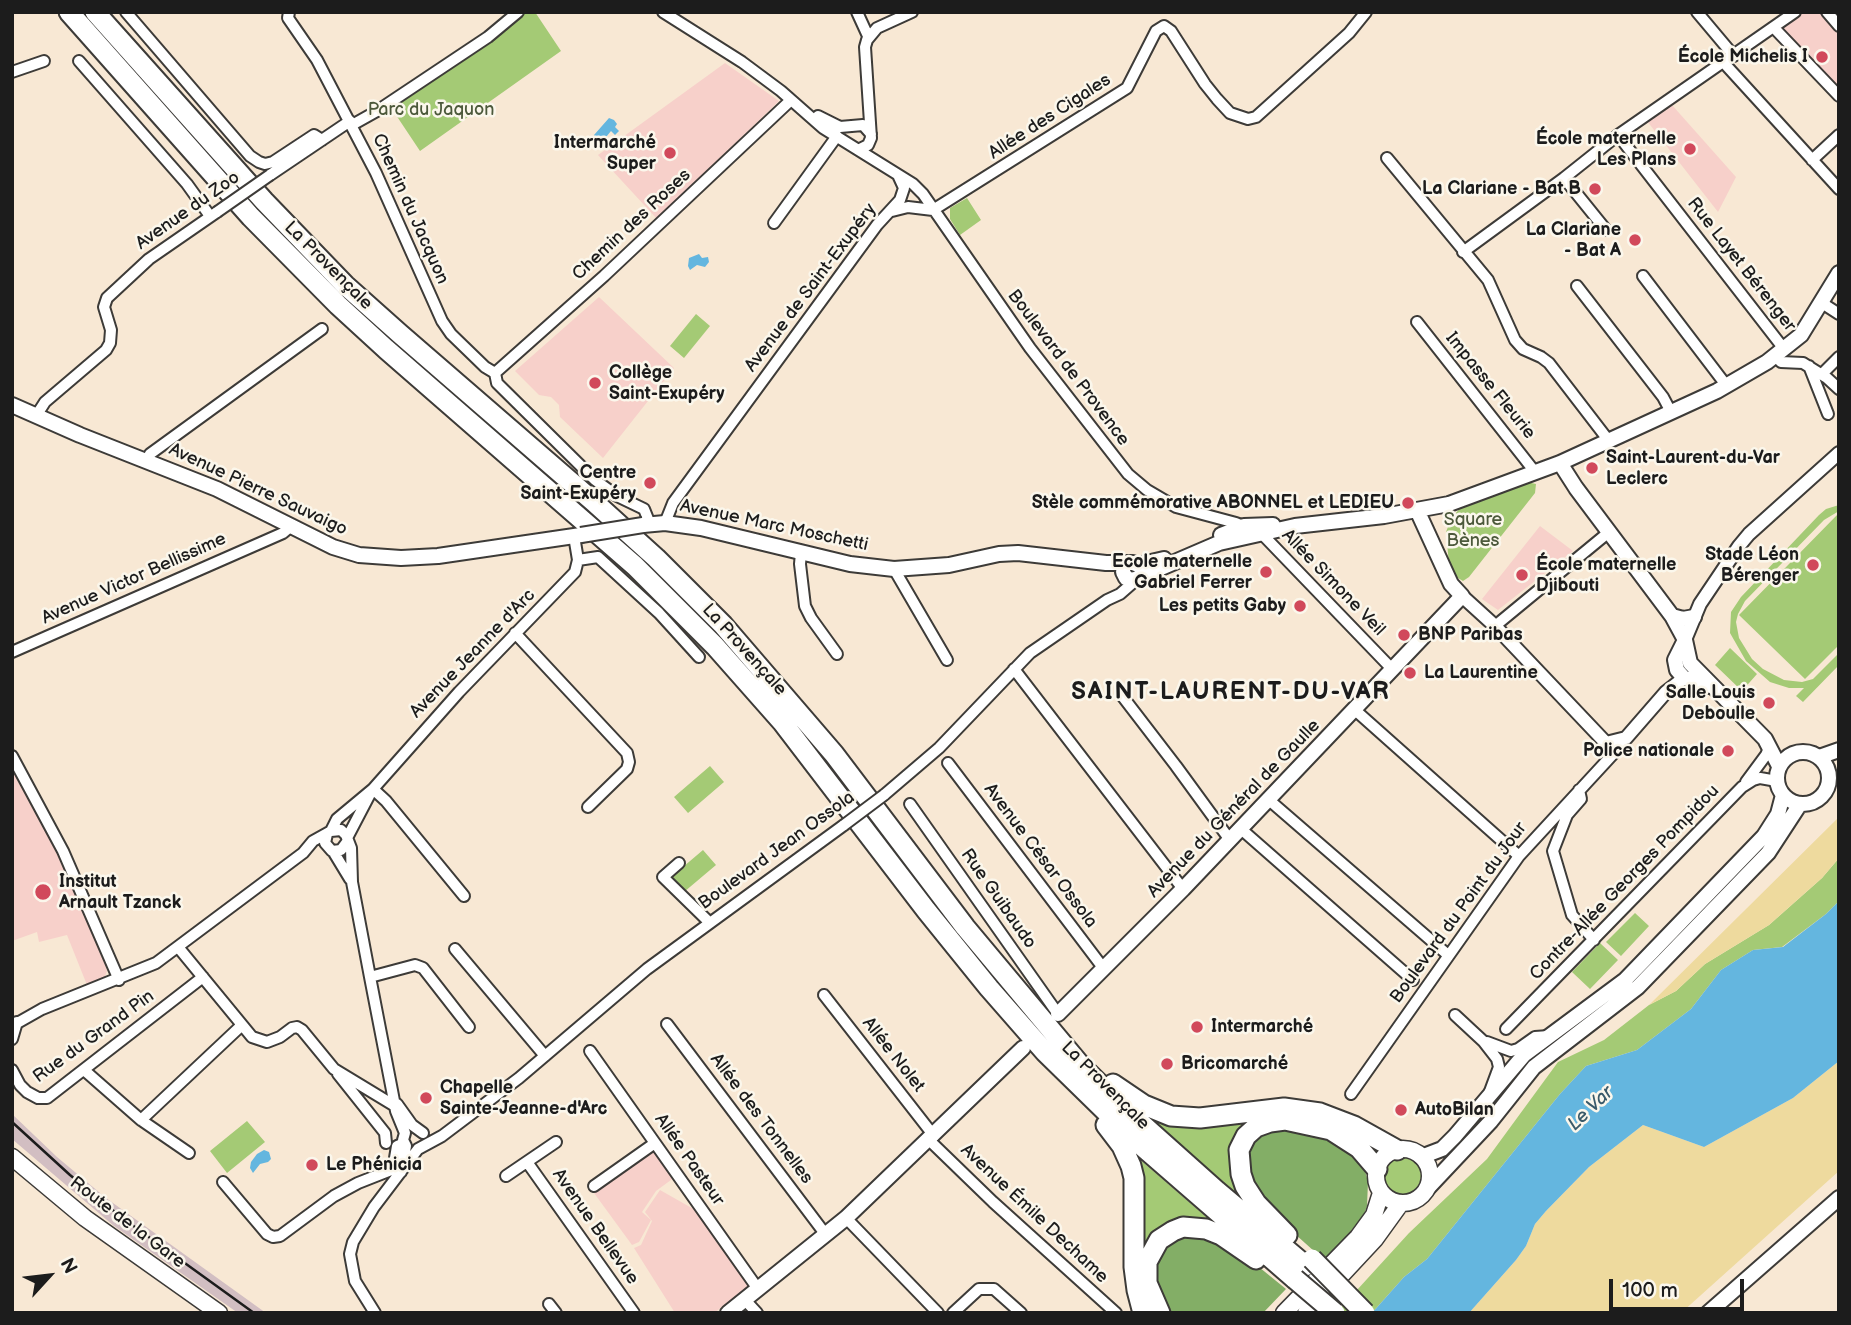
<!DOCTYPE html>
<html>
<head>
<meta charset="utf-8">
<style>
  body { margin:0 }
  #map { position:relative; width:1851px; height:1325px; overflow:hidden; background:#f8e8d4; font-family:"Balsamiq Sans",sans-serif }
  canvas { display:block }
  .frame { position:absolute; inset:0; border:14px solid #1c1c1c; pointer-events:none }
  .north { position:absolute; left:14px; top:1241px; width:70px; height:70px; -webkit-text-stroke:5px #fbf7ec; paint-order:stroke; rotate:63deg; font-size:19px; font-weight:700; line-height:28px; text-align:center; color:#1c1c1c }
  .north::after { content:''; display:block; margin:auto; width:24px; height:32px; background:#1c1c1c; clip-path:polygon(50% 0,100% 100%,50% 72%,0 100%) }
  .scale { position:absolute; left:1609px; top:1279px; width:135px; height:32px; box-sizing:border-box; border:4px solid #1c1c1c; border-top:0; padding-left:9px; font-size:21px; line-height:24px; white-space:nowrap; color:#1c1c1c; -webkit-text-stroke:5px #fbf7ec; paint-order:stroke }
</style>
</head>
<body>
<div id="map">
<canvas width="1851" height="1325"></canvas>
<div class="frame"></div>
<div class="north">N</div>
<div class="scale">100 m</div>
</div>
<script>
const c = document.querySelector('canvas').getContext('2d');
c.lineJoin = 'round';
function paint(path, color) { c.fillStyle = color; c.fill(path, 'evenodd'); }
const toPath = rows => new Path2D(rows.map(r => 'M' + r).join(''));
function trace(path, color, width, dash) { c.strokeStyle = color; c.lineWidth = width; c.lineCap = dash ? 'butt' : 'round'; c.setLineDash(dash || []); c.stroke(path); }
function label(font, color, halo, rows, align = 'center') {
  c.font = font + ' "Balsamiq Sans",sans-serif'; c.lineWidth = 5; c.setLineDash([]); c.textBaseline = 'middle'; c.strokeStyle = halo; c.fillStyle = color; for (const [text, x, y, turn = 0] of rows) {
    c.save(); c.translate(x, y); c.rotate((+turn || 0) * Math.PI / 180); c.textAlign = isNaN(turn) ? turn : align; if (halo) c.strokeText(text, 0, 0); c.fillText(text, 0, 0); c.restore();
  }
}
const built = toPath([
  [1803,12,1821,12,1839,32,1839,82,1834,86,1779,30],
  [725,63,779,101,657,219,598,155],
  [1672,105,1736,177,1718,212,1647,121],
  [599,297,674,368,603,458,560,417,559,405,551,397,539,395,515,371],
  [1540,526,1573,551,1498,610,1482,599],
  [12,768,56,851,104,959,107,971,104,979,87,985,67,935,39,942,37,932,12,941],
  [655,1149,675,1177,656,1191,642,1212,651,1220,639,1242,632,1245,594,1193],
  [660,1190,697,1211,749,1286,714,1313,675,1313,634,1248,641,1245,652,1221,645,1212]
]);
const industrial = toPath([
  [12,1114,57,1157,106,1198,266,1313,238,1313,114,1226,12,1139]
]);
const green = toPath([
  [526,12,535,12,561,51,420,151,390,106],
  [967,198,981,220,960,235,950,219,950,208],
  [696,314,710,326,684,358,670,346],
  [1527,482,1536,484,1535,493,1469,577,1463,581,1458,578,1449,564,1446,532,1451,519,1460,508],
  [1839,505,1839,511,1824,520,1745,601,1738,614,1736,622,1739,638,1752,659,1763,669,1784,680,1802,682,1813,679,1839,653,1839,665,1803,702,1796,696,1804,688,1789,688,1770,682,1746,661,1730,633,1731,612,1741,597,1819,515,1826,509],
  [1838,514,1839,645,1805,679,1739,615],
  [1730,648,1757,674,1742,691,1715,665],
  [710,766,724,782,688,813,674,797],
  [703,850,716,865,684,892,670,878],
  [1839,858,1839,901,1826,914,1782,947,1753,950,1721,970,1691,1009,1637,1050,1586,1066,1560,1094,1427,1259,1404,1277,1372,1313,1336,1313,1409,1233,1487,1159,1558,1062,1604,1040,1649,1005,1676,991,1705,964,1769,925,1822,878],
  [1635,913,1649,926,1621,956,1606,942],
  [1600,943,1618,960,1590,989,1572,972],
  [1140,1110,1264,1112,1384,1148,1374,1158,1251,1209],
  [247,1121,265,1142,227,1173,210,1151],
  '1383 1176a19 19 0 1 1 38 0a19 19 0 1 1-38 0Z',
  [1137,1157,1219,1228,1148,1313]
]);
const forest = toPath([
  [1275,1127,1336,1141,1363,1163,1368,1182,1367,1206,1363,1217,1325,1261,1285,1225,1266,1204,1248,1175,1249,1148,1255,1139],
  [1197,1233,1254,1263,1286,1289,1263,1313,1173,1313,1161,1299,1154,1282,1156,1259,1167,1241]
]);
const sand = toPath([
  [1839,817,1839,858,1822,878,1769,925,1705,964,1676,991,1649,1005],
  [1839,1061,1839,1171,1681,1313,1469,1313,1516,1260,1526,1246,1535,1224,1546,1211,1589,1167,1643,1125,1704,1147,1793,1098]
]);
const water = toPath([
  [609,118,614,120,617,124,615,127,619,131,615,135,611,131,602,142,598,141,594,135],
  [699,254,702,258,708,257,709,262,705,267,697,265,690,270,688,266,689,258],
  [1839,901,1839,1061,1793,1098,1704,1147,1643,1125,1589,1167,1546,1211,1535,1224,1526,1246,1516,1260,1469,1313,1372,1313,1404,1277,1427,1259,1560,1094,1586,1066,1637,1050,1691,1009,1721,970,1753,950,1783,947,1826,914],
  [264,1150,269,1152,271,1159,268,1162,260,1164,253,1173,250,1168,251,1162,257,1154]
]);
const minor = toPath([
  [126,12,250,156,259,162,265,164,273,162,314,135,322,140],
  [289,12,288,18,317,60,376,173,442,321,451,334,485,367,495,373],
  [663,12,742,62,781,91,823,128,913,184,923,194,1030,348,1128,474,1147,490,1176,507,1236,523,1262,534,1393,670],
  [857,12,868,36],
  [1697,12,1734,56],
  [1827,12,1839,26],
  [1777,31,1839,96],
  [79,61,187,184,210,216],
  [1724,63,1839,189],
  [12,72,44,61],
  [818,116,840,127,863,125,871,134],
  [352,125,377,111,488,37,518,12],
  [1618,135,1784,349],
  [860,149,868,145,871,138,865,47,867,40,877,28,912,12],
  [1387,158,1488,280,1515,340,1523,349,1541,357,1549,363,1609,441],
  [1812,160,1839,135],
  [270,175,350,121],
  [1564,178,1606,230],
  [933,210,1127,88,1156,31,1164,26,1171,31,1205,84,1217,99,1230,113,1248,119,1256,117,1297,80,1349,33,1366,12],
  [892,211,908,207,933,210],
  [774,223,837,136],
  [1463,252,1564,178,1618,135,1795,12],
  [1643,276,1726,385],
  [1577,286,1663,397,1671,412],
  [1822,303,1839,314],
  [1417,322,1535,472],
  [1775,356,1781,362,1803,363,1827,378,1839,389],
  [1809,366,1828,414],
  [495,373,604,276,791,100],
  [495,373,497,383,595,480,617,496,644,509,650,524],
  [1822,374,1839,357],
  [36,416,45,402,106,350,110,343,111,330,104,307,107,298,149,259,217,212],
  [147,460,150,454,322,329],
  [665,523,673,503,877,225,900,200,904,188,898,175],
  [801,553,800,564,805,606,811,618,837,654],
  [578,560,598,557,659,613,699,657],
  [894,569,947,660],
  [1495,626,1609,532],
  [515,633,627,753,629,762,627,769,588,807],
  [12,652,283,533,290,527],
  [1014,669,1183,889],
  [1123,697,1176,766,1230,840],
  [1355,710,1519,856],
  [12,756,63,851,119,980],
  [948,763,1104,969],
  [1746,782,1766,755,1770,746],
  [373,789,386,801,464,896],
  [1579,790,1581,799,1567,815,1553,851,1572,915,1594,940],
  [884,795,939,748,1030,653,1107,600,1120,594,1136,580],
  [1269,800,1448,955],
  [910,804,1058,1014],
  [1241,829,1413,980],
  [331,831,337,819,373,789,459,692,575,572,578,560,574,536],
  [327,834,325,843,332,851,341,850,347,842],
  [347,838,370,794],
  [333,851,350,879],
  [679,863,663,877,709,922],
  [178,947,252,1037,267,1042,280,1037,292,1028,297,1027,302,1030,334,1069,395,1106],
  [455,949,545,1056],
  [370,977,415,965,423,968,469,1027],
  [824,995,934,1136],
  [1455,1015,1483,1041,1497,1059,1499,1067,1489,1094],
  [667,1024,826,1235],
  [12,1026,42,1009,156,963,303,853,313,841,331,831,341,830,346,835,351,848,352,882,370,977,396,1111,405,1133,403,1140,406,1146,401,1172],
  [1506,1029,1742,787,1753,780,1760,778,1777,781],
  [12,1039,17,1022],
  [1487,1042,1511,1051,1518,1049,1535,1037,1549,1036],
  [590,1051,758,1289],
  [12,1070,20,1085,27,1092,38,1098,47,1098,203,977],
  [84,1070,141,1120,189,1153],
  [338,1074,385,1133,386,1143],
  [1351,1094,1519,856,1614,753,1622,740],
  [397,1104,412,1125,423,1133],
  [141,1120,242,1025],
  [929,1140,993,1202,1116,1313],
  [527,1162,634,1313],
  [506,1176,556,1142],
  [223,1182,267,1234,273,1237,280,1236,334,1196,358,1183,391,1170,394,1164,397,1146,404,1143],
  [594,1186,655,1143],
  [846,1218,938,1313],
  [745,1300,757,1313],
  [549,1304,556,1313],
  [375,1313,355,1281,350,1254,353,1242,374,1207,418,1149,442,1136,519,1078,647,969,844,825],
  [953,1313,979,1289,994,1289,1021,1313]
]);
const tertiary = toPath([
  [1462,596,1495,626,1606,743,1626,738,1666,692,1684,678],
  [1685,640,1700,604,1739,546,1749,534,1839,453]
]);
const secondary = toPath([
  [12,405,80,435,217,489,333,547,359,555,401,558,438,556,581,535],
  [1560,463,1576,488,1672,616,1685,640,1690,663,1765,739,1779,766],
  [643,525,665,523,701,528,850,564,894,569,949,565,999,554,1018,553,1106,563,1133,563,1138,565,1164,559],
  [1221,535,1244,526,1273,525],
  [1123,572,1126,578,1133,580,1219,543,1295,526,1384,516,1449,504,1560,463,1717,391,1767,362,1801,335,1839,273],
  [1672,616,1683,619,1694,617],
  [1685,640,1675,660,1677,670,1684,678,1694,680,1710,686],
  '1777 778a26 26 0 1 1 52 0a26 26 0 1 1-52 0Z',
  [1819,757,1839,750],
  [1058,1014,1183,889,1462,596,1451,584,1417,510],
  [1421,1157,1442,1149,1455,1136,1524,1055,1625,980,1764,836,1778,814,1783,795],
  [1427,1189,1491,1121,1534,1067,1638,987,1768,853,1800,804],
  [728,1313,846,1218,1023,1048],
  [1708,1313,1839,1198]
]);
const primary = toPath([
  '1376 1176a27 27 0 1 1 54 0a27 27 0 1 1-54 0Z',
  [12,1157,85,1218,219,1313],
  [1284,1313,1358,1237,1374,1215,1381,1193],
  [1306,1313,1375,1239,1401,1203]
]);
const motorway = toPath([
  [69,12,251,217,338,305,386,349,635,566,715,646,783,723,926,910,989,988,1045,1052,1135,1140,1295,1279],
  [95,12,264,201,345,285,400,334,594,502,656,558,723,625,834,754,965,927,1082,1067,1124,1108,1217,1191,1306,1266],
  [1113,1084,1144,1105,1171,1116,1200,1118,1284,1108,1320,1113,1354,1126,1397,1150],
  [1106,1125,1122,1146,1131,1166,1134,1178,1134,1267,1137,1290,1143,1313],
  [1287,1235,1256,1203,1245,1186,1241,1174,1239,1150,1246,1136,1256,1127,1270,1122,1285,1120,1331,1130,1359,1148,1377,1169],
  [1160,1313,1147,1283,1147,1262,1159,1240,1173,1231,1183,1227,1206,1229,1221,1235,1256,1259]
]);
const rail = toPath([
  [12,1122,70,1175,121,1217,254,1313]
]);
const minorBridge = toPath([
  [217,212,270,175],
  [844,825,884,795]
]);
const secondaryBridge = toPath([
  [581,535,643,525]
]);
const motorwayBridge = toPath([
  [1312,1259,1365,1313],
  [1295,1279,1335,1313]
]);
const markers = [
  [1822,57,7,"#d1495b"],
  [1690,149,7,"#d1495b"],
  [670,153,7,"#d1495b"],
  [1595,189,7,"#d1495b"],
  [1635,240,7,"#d1495b"],
  [595,383,7,"#d1495b"],
  [1592,468,7,"#d1495b"],
  [650,483,7,"#d1495b"],
  [1408,503,7,"#d1495b"],
  [1813,565,7,"#d1495b"],
  [1266,572,7,"#d1495b"],
  [1522,575,7,"#d1495b"],
  [1300,606,7,"#d1495b"],
  [1404,635,7,"#d1495b"],
  [1410,673,7,"#d1495b"],
  [1769,703,7,"#d1495b"],
  [1728,751,7,"#d1495b"],
  [43,892,9,"#d1495b"],
  [1197,1027,7,"#d1495b"],
  [1167,1064,7,"#d1495b"],
  [426,1098,7,"#d1495b"],
  [1401,1110,7,"#d1495b"],
  [312,1165,7,"#d1495b"]
];
const poiNames = [
  ["École Michelis I",1808,57],
  ["École maternelle",1676,139],
  ["Les Plans",1676,160],
  ["Intermarché",656,143],
  ["Super",656,164],
  ["La Clariane - Bat B",1581,189],
  ["La Clariane",1621,230],
  ["- Bat A",1621,251],
  ["Collège",609,373,"left"],
  ["Saint-Exupéry",609,394,"left"],
  ["Saint-Laurent-du-Var",1606,458,"left"],
  ["Leclerc",1606,479,"left"],
  ["Centre",636,473],
  ["Saint-Exupéry",636,494],
  ["Stèle commémorative ABONNEL et LEDIEU",1394,503],
  ["Stade Léon",1799,555],
  ["Bérenger",1799,576],
  ["Ecole maternelle",1252,562],
  ["Gabriel Ferrer",1252,583],
  ["École maternelle",1536,565,"left"],
  ["Djibouti",1536,586,"left"],
  ["Les petits Gaby",1286,606],
  ["BNP Paribas",1418,635,"left"],
  ["La Laurentine",1424,673,"left"],
  ["Salle Louis",1755,693],
  ["Deboulle",1755,714],
  ["Police nationale",1714,751],
  ["Institut",59,882,"left"],
  ["Arnault Tzanck",59,903,"left"],
  ["Intermarché",1211,1027,"left"],
  ["Bricomarché",1181,1064,"left"],
  ["Chapelle",440,1088,"left"],
  ["Sainte-Jeanne-d'Arc",440,1109,"left"],
  ["AutoBilan",1415,1110,"left"],
  ["Le Phénicia",326,1165,"left"]
];
const parkNames = [
  ["Parc du Jaquon",431,110],
  ["Square",1473,520],
  ["Bènes",1473,541]
];
const streetNames = [
  ["Allée des Cigales",1050,117,-33],
  ["Chemin du Jacquon",410,209,66],
  ["Avenue du Zoo",188,211,-35],
  ["Chemin des Roses",632,225,-43],
  ["Rue Layet Bérenger",1741,265,52],
  ["La Provençale",328,266,45],
  ["Avenue de Saint-Exupéry",811,288,-53],
  ["Boulevard de Provence",1068,368,53],
  ["Impasse Fleurie",1490,386,51],
  ["Avenue Pierre Sauvaigo",258,490,25],
  ["Avenue Marc Moschetti",774,526,12],
  ["Avenue Victor Bellissime",134,579,-24],
  ["Allée Simone Veil",1333,583,46],
  ["La Provençale",744,650,48],
  ["Avenue Jeanne d'Arc",473,654,-46],
  ["Avenue du Général de Gaulle",1234,809,-46],
  ["Boulevard Jean Ossola",777,851,-36],
  ["Avenue César Ossola",1040,856,53],
  ["Contre-Allée Georges Pompidou",1625,883,-46],
  ["Rue Guibaudo",998,899,55],
  ["Boulevard du Point du Jour",1459,913,-54],
  ["Rue du Grand Pin",94,1037,-36],
  ["Allée Nolet",893,1055,52],
  ["La Provençale",1105,1086,45],
  ["Allée des Tonnelles",761,1119,53],
  ["Allée Pasteur",689,1160,55],
  ["Avenue Émile Dechame",1034,1214,43],
  ["Route de la Gare",127,1223,37],
  ["Avenue Bellevue",595,1227,55]
];
const waterNames = [
  ["Le Var",1591,1109,-44]
];
const districtNames = [
  ["SAINT-LAURENT-DU-VAR",1231,693]
];
paint(built, '#f7d0ca');
paint(industrial, '#d2bec2');
paint(green, '#a4ca75');
paint(forest, '#83ae66');
paint(sand, '#eeda9e');
paint(water, '#64b6df');
trace(minor, '#3d3b38', 14);
trace(tertiary, '#3d3b38', 16);
trace(secondary, '#3d3b38', 18);
trace(primary, '#3d3b38', 19);
trace(motorway, '#3d3b38', 23);
trace(minor, '#fff', 10);
trace(tertiary, '#fff', 12);
trace(secondary, '#fff', 14);
trace(primary, '#fff', 16);
trace(motorway, '#fff', 19);
trace(rail, '#1c1c1c', 2.5);
trace(minorBridge, '#3d3b38', 14, []);
trace(secondaryBridge, '#3d3b38', 18, []);
trace(motorwayBridge, '#3d3b38', 23, []);
trace(minorBridge, '#fff', 10);
trace(secondaryBridge, '#fff', 14);
trace(motorwayBridge, '#fff', 19);
for (const [x, y, r, color] of markers) { const dot = new Path2D(); dot.arc(x, y, r, 0, 2 * Math.PI); c.fillStyle = color; c.fill(dot); trace(dot, '#fbf7ec', 2.5); }
label('bold 18px', '#1c1c1c', '#fbf7ec', poiNames, 'right');
label('18px', '#4c593b', '#fbf7ec', parkNames);
label('18px', '#1c1c1c', '#fbf7ec', streetNames);
label('italic 19px', '#395a6a', '#fbf7ec', waterNames);
c.letterSpacing = '2px';
label('bold 24px', '#1c1c1c', '#fbf7ec', districtNames);
c.letterSpacing = '0px';
</script>
</body>
</html>
